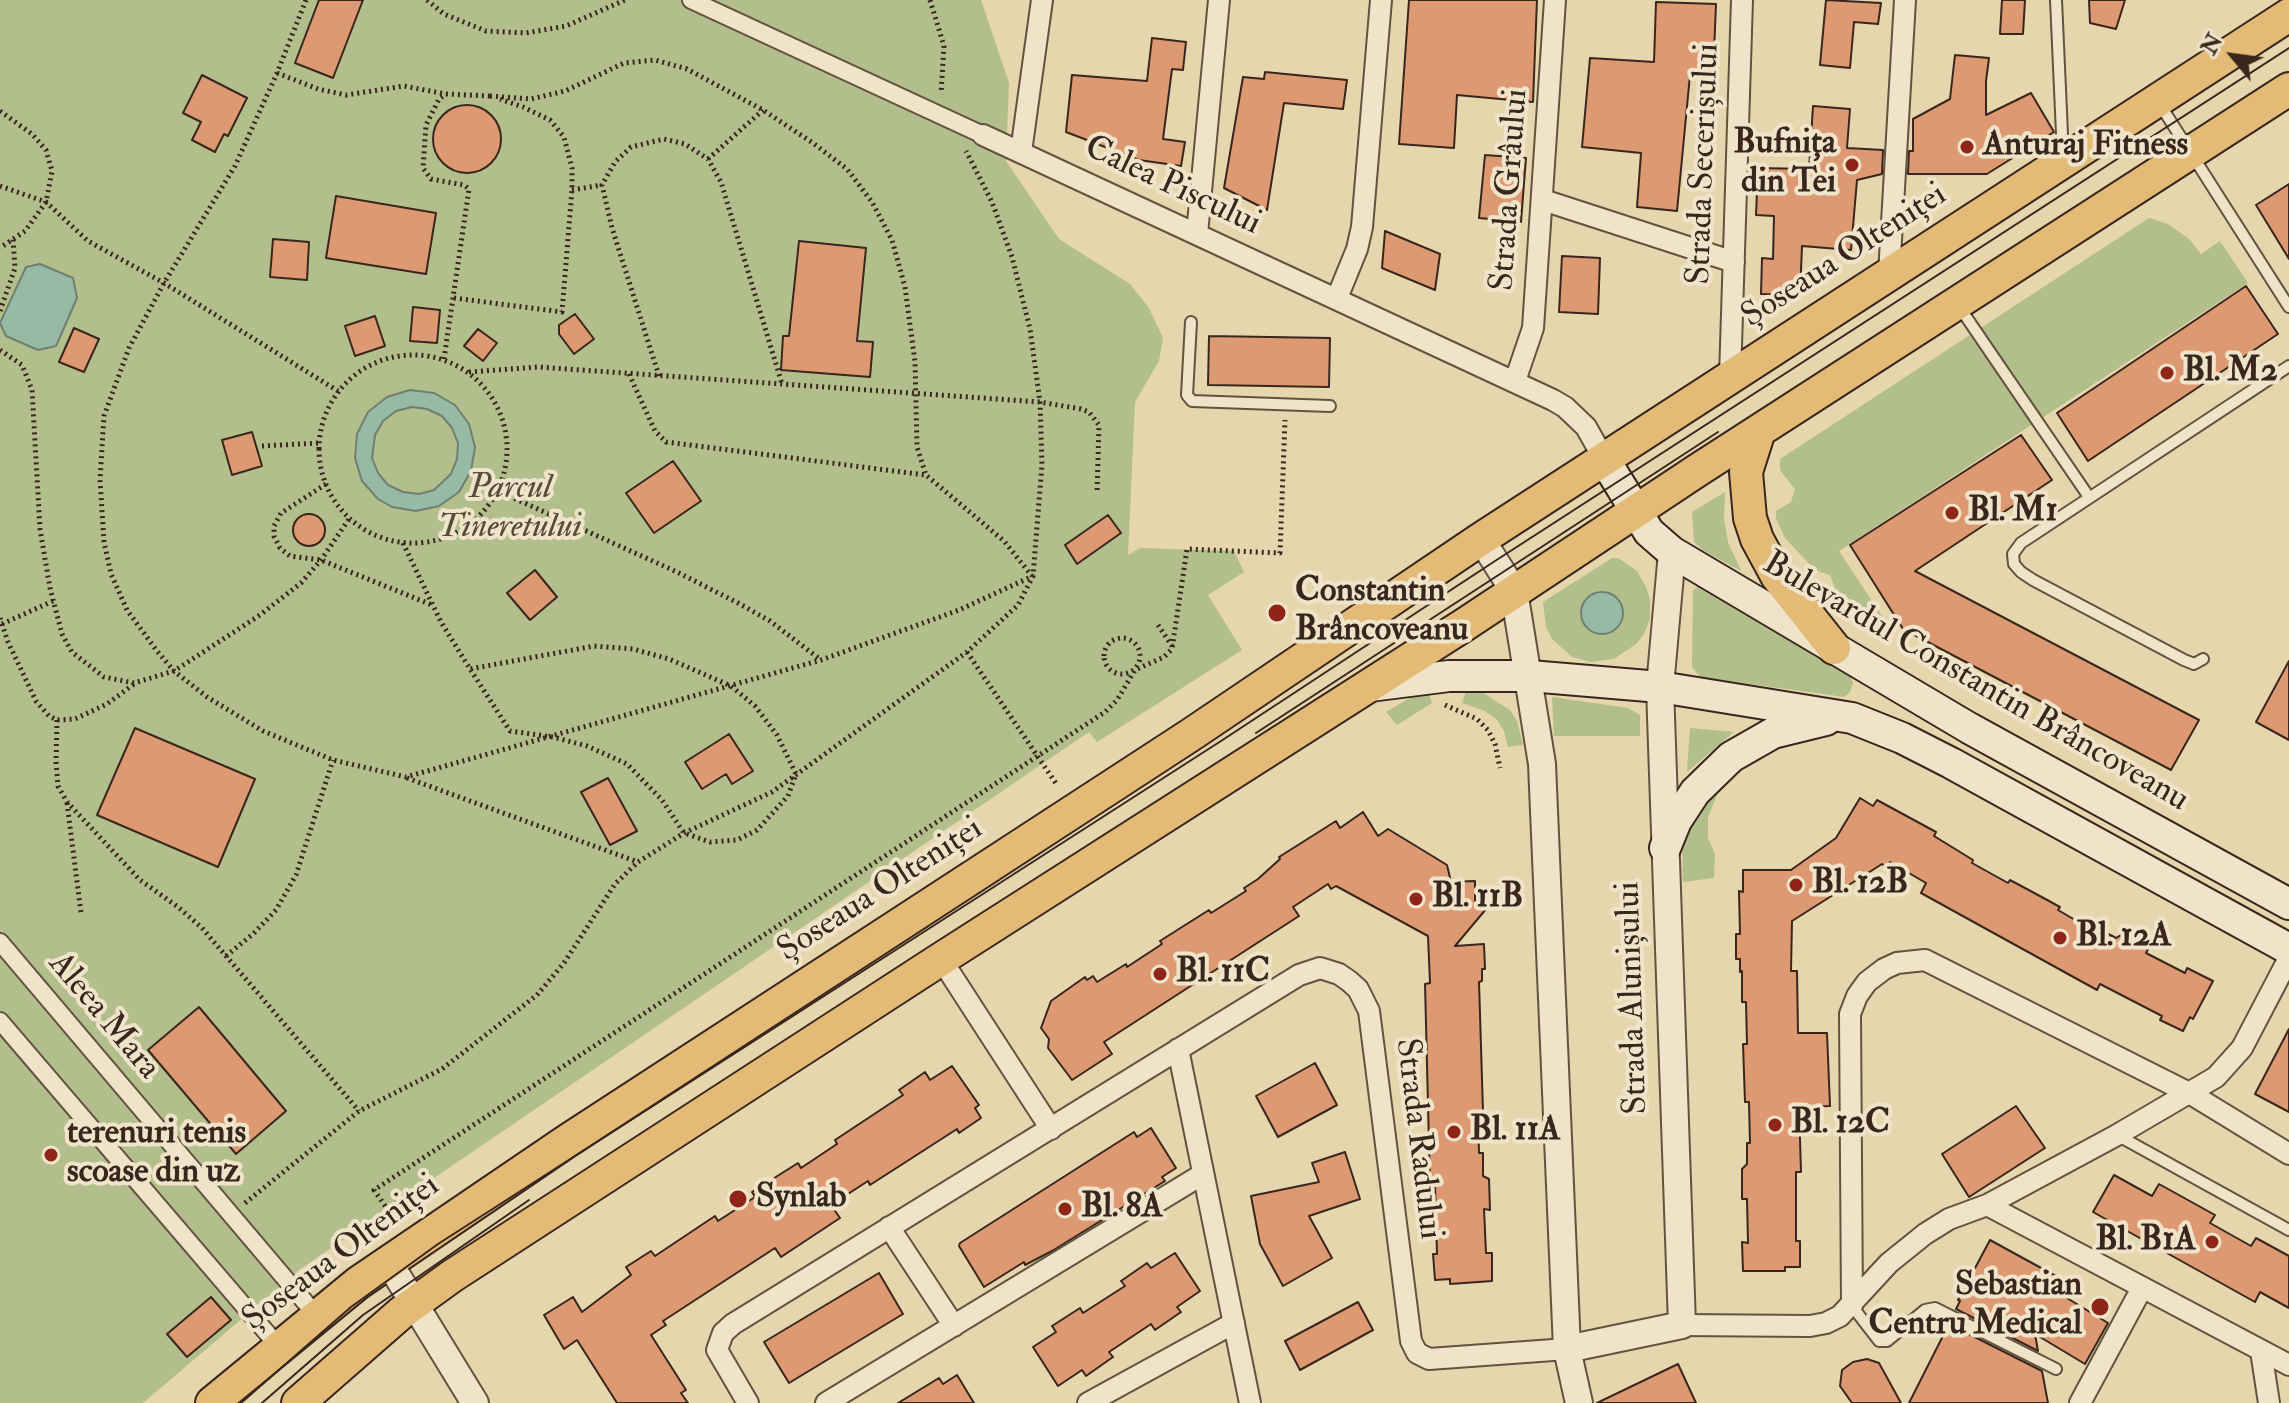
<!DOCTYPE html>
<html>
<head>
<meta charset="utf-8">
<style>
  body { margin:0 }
  #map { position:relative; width:2289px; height:1403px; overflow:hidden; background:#e6d6ae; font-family:"IM FELL Double Pica",serif }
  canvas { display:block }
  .north { position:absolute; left:2193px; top:16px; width:80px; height:80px; -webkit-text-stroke:6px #efe4ca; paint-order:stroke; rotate:299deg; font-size:22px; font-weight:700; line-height:32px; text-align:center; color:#39261c }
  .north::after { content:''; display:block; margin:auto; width:28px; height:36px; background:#39261c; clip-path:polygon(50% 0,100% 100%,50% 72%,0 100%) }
</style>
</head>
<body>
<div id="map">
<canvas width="2289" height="1403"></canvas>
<div class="north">N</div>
</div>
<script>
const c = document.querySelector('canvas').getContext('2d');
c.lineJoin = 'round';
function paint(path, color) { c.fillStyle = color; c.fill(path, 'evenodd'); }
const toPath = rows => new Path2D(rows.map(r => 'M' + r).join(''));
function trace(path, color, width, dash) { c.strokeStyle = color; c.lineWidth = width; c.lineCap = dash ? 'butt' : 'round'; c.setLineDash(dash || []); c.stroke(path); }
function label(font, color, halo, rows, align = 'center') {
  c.font = font + ' "IM FELL Double Pica",serif'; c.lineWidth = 8; c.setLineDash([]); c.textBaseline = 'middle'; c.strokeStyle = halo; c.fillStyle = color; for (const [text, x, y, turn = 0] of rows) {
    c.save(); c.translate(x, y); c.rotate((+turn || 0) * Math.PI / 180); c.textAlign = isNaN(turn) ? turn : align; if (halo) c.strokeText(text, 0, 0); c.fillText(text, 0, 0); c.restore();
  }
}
const green = toPath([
  [0,0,981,0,1009,83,1006,161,1059,239,1130,284,1149,308,1163,338,1159,361,1135,402,1128,555,1140,548,1234,551,1244,572,1208,595,1242,650,1097,742,1089,732,299,1270,143,1403,0,1403],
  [2149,218,2168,224,2189,239,2201,254,2220,241,2248,283,1839,551,1886,622,1881,632,1837,594,1830,575,1815,570,1785,538,1776,518,1776,511,1791,502,1795,489,1780,470,1780,459],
  [1725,492,1724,519,1728,542,1741,571,1704,551,1694,542,1692,512],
  [1612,558,1618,558,1637,571,1646,587,1650,599,1650,619,1644,634,1636,644,1614,659,1591,662,1572,657,1552,639,1546,627,1543,602],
  [1703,586,1849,673,1853,683,1850,692,1844,697,1700,677,1692,667,1693,591,1697,587],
  [1467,689,1485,694,1510,710,1517,721,1523,745,1508,747,1504,731,1497,720,1485,711,1462,703],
  [1422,691,1429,694,1432,703,1397,725,1386,712],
  [1552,697,1628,708,1640,715,1640,736,1554,736],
  [1690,728,1734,732,1687,772],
  [1719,790,1708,817,1708,838,1715,854,1714,878,1683,882,1682,845,1686,820]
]);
const water = toPath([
  [40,264,73,278,77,298,56,346,38,350,6,336,0,323,26,267,40,264],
  [410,390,434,393,455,405,469,424,475,447,471,471,459,492,439,506,416,511,392,507,378,499,362,481,355,458,357,434,368,412,387,397,410,390],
  [412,407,427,409,442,416,452,428,458,443,457,459,451,474,434,490,419,494,403,492,388,485,378,473,372,458,375,435,383,421,396,411,412,407],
  '1581 613a21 21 0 1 1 42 0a21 21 0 1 1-42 0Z'
]);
const building = toPath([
  [319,0,363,0,333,78,295,63,319,0],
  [1409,0,1537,0,1533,102,1457,95,1454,148,1399,144,1409,0],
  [1826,0,1881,3,1878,24,1854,22,1850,68,1820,65,1826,0],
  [2002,0,2025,0,2023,34,2000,34,2002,0],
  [2089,0,2125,0,2116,29,2090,23,2089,0],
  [1656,2,1716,4,1714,52,1718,52,1717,76,1690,75,1677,211,1637,207,1641,153,1582,147,1590,58,1654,62,1656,2],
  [1152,38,1186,42,1183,70,1172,69,1163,139,1185,142,1181,166,1139,160,1066,132,1072,75,1147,81,1152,38],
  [1955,55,1989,58,1986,81,1986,115,2031,93,2054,132,1987,174,1908,174,1909,151,1913,151,1913,119,1950,99,1955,55],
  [1265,72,1347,80,1343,109,1284,103,1267,210,1224,188,1243,77,1264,79,1265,72],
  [202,75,247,98,228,136,224,134,215,152,192,140,201,122,183,113,202,75],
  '433 139a34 34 0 1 1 68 0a34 34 0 1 1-68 0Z',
  [1813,106,1850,109,1847,148,1883,150,1882,174,1857,180,1851,250,1802,246,1800,295,1761,294,1762,258,1773,259,1774,216,1756,215,1758,168,1809,169,1813,106],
  [1485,155,1526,158,1521,222,1479,218,1485,155],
  [2289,184,2289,259,2256,205,2289,184],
  [336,196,436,213,426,274,326,258,336,196],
  [1385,231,1440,254,1435,290,1382,268,1385,231],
  [273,239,309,242,307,280,270,277,273,239],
  [799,241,866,248,857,341,873,342,870,377,781,370,783,336,789,336,799,241],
  [1562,256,1600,258,1598,314,1559,312,1562,256],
  [2246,286,2278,334,2088,461,2057,413,2246,286],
  [413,307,440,310,437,343,410,341,413,307],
  [575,314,594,339,574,354,559,334,559,325,575,314],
  [375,316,385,346,355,356,345,326,375,316],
  [74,328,99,339,84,372,59,362,74,328],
  [478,329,497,343,483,361,464,346,478,329],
  [1209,336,1330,338,1329,387,1208,385,1209,336],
  [252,432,262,466,232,475,222,440,252,432],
  [2021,435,2052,480,1915,571,2199,720,2171,770,1903,629,1850,545,2021,435],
  [673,461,701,501,654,533,626,493,673,461],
  '293 530a16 16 0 1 1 32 0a16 16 0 1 1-32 0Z',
  [1108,515,1121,533,1077,564,1065,545,1108,515],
  [535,570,557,597,530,620,507,593,535,570],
  [2289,661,2289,740,2256,722,2289,661],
  [135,728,255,779,218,867,97,815,135,728],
  [729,734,753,771,732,784,726,774,702,789,685,762,729,734],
  [608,778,637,831,610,845,581,792,608,778],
  [1860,798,1873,806,1877,800,1936,832,1934,836,1973,860,1972,863,2008,883,2010,880,2038,895,2060,907,2058,910,2094,931,2097,928,2116,938,2121,935,2148,949,2146,953,2185,973,2187,968,2213,981,2193,1019,2190,1017,2183,1031,2160,1020,2162,1016,2100,984,2097,990,1921,893,1926,883,1890,862,1886,867,1882,864,1792,921,1791,971,1797,971,1798,1033,1827,1033,1830,1106,1799,1107,1801,1172,1796,1172,1796,1241,1800,1241,1800,1267,1785,1267,1785,1271,1743,1271,1742,1242,1748,1243,1747,1199,1742,1199,1742,1169,1747,1164,1747,1143,1750,1143,1749,1102,1745,1102,1743,1044,1747,1044,1746,1002,1742,1002,1742,971,1740,972,1740,959,1736,959,1736,934,1740,934,1739,891,1743,892,1743,870,1791,870,1836,838,1860,798],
  [1363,812,1378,836,1388,829,1447,865,1451,882,1475,881,1475,901,1492,902,1455,946,1484,944,1485,969,1482,969,1482,981,1479,982,1483,1112,1478,1112,1479,1153,1483,1153,1483,1176,1489,1179,1490,1210,1484,1209,1486,1253,1492,1253,1492,1281,1450,1284,1450,1279,1435,1280,1433,1254,1437,1254,1435,1185,1430,1185,1425,984,1430,983,1428,936,1336,886,1331,889,1328,884,1293,907,1299,916,1104,1042,1112,1054,1072,1080,1048,1048,1049,1039,1041,1028,1051,1001,1085,977,1087,980,1093,976,1097,982,1126,964,1127,967,1162,944,1160,941,1182,927,1209,910,1211,913,1246,891,1244,888,1258,879,1280,859,1279,857,1336,821,1340,828,1363,812],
  [199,1007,286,1111,236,1154,148,1050,199,1007],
  [2289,1029,2289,1112,2255,1094,2289,1029],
  [1315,1063,1337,1105,1278,1137,1256,1096,1315,1063],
  [952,1066,979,1105,975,1108,981,1118,959,1133,957,1129,870,1185,868,1181,831,1205,840,1218,781,1257,775,1248,663,1321,666,1325,651,1335,686,1390,681,1393,688,1403,617,1403,577,1340,564,1349,544,1315,573,1297,582,1312,631,1275,626,1267,651,1251,655,1256,715,1216,718,1221,755,1197,752,1192,798,1163,801,1168,837,1144,835,1140,903,1095,899,1090,925,1072,930,1080,952,1066],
  [2016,1106,2045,1148,1969,1197,1942,1154,2016,1106],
  [1151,1128,1176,1168,1162,1177,1165,1181,1052,1251,1025,1265,1024,1262,984,1287,959,1246,960,1243,1134,1132,1137,1137,1151,1128],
  [1345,1152,1360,1199,1309,1216,1332,1258,1283,1286,1260,1244,1251,1196,1319,1182,1312,1163,1345,1152],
  [2114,1175,2152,1196,2159,1184,2215,1215,2210,1223,2251,1246,2256,1238,2289,1256,2289,1308,2260,1292,2255,1302,2093,1212,2114,1175],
  [1990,1240,2063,1280,2057,1292,2108,1323,2085,1364,2035,1334,2038,1351,1956,1309,1960,1301,1958,1300,1990,1240],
  [1175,1253,1200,1291,1177,1307,1181,1312,1155,1330,1151,1324,1109,1352,1113,1357,1086,1376,1082,1370,1058,1386,1033,1347,1056,1332,1052,1326,1080,1308,1083,1313,1125,1286,1121,1281,1147,1263,1151,1268,1175,1253],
  [879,1273,903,1314,789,1383,764,1342,879,1273],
  [211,1297,231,1320,187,1357,167,1334,211,1297],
  [1358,1302,1373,1330,1300,1370,1285,1341,1358,1302],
  [1949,1324,2042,1371,2048,1403,1909,1403,1949,1324],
  [1867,1359,1879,1363,1901,1403,1852,1403,1840,1386,1842,1370,1853,1362,1867,1359],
  [1678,1364,1696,1403,1597,1403,1678,1364],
  [957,1375,974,1403,898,1403,939,1378,943,1384,957,1375]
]);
const path = toPath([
  [306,0,277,73,235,166,164,283,129,348,104,416,100,480,104,542,111,574,127,610,157,651,174,671,207,697,263,731,333,760,406,777,821,660,959,610,1033,576],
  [427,0,444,14,486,31,526,33,566,26,625,0],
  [930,0,944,46,941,94],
  [277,73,318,89,346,95,404,86,446,94,490,96],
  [490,96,531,99,565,91,624,63,655,60,687,69,763,110,813,143,847,169,872,202,892,240,905,287,915,362,917,447,926,475],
  [0,111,32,134,46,150,52,171,46,202,25,231,0,248],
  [708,159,763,110],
  [0,186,46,202,88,241,164,283,338,391],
  [572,190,602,185],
  [454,298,562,312,572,190,572,168,564,137,550,120,523,107,500,99],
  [0,311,15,268,13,239],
  [0,350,22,365,32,390,40,529,50,588,62,634,72,652,104,677,134,683,174,671,260,615,301,583,321,560,349,519],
  '319 449a94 94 0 1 1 188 0a94 94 0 1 1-188 0Z',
  [444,359,469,189,464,185,431,179,423,168,426,125,439,99,446,94],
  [469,372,538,367,1040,402,1081,409,1089,412,1099,425,1097,494],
  [629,374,655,431,666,442,926,475,1004,541,1032,576],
  [659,376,612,228,602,185,615,162,631,147,664,139,685,144,708,159,721,182,782,384],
  [262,446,319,443],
  [326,484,281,513,274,526,274,536,280,548,290,556,321,560,432,605],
  [498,491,677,572,738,603,770,621,821,660],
  [403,543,441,622,470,669,510,731,553,737,587,746,627,764,662,800,684,833,710,842,737,840,757,830,788,796,796,774,777,735,755,706,731,686,669,659,633,649,594,646,470,669],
  [0,618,8,642,36,701,49,716,57,720,75,719,107,704,134,684],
  [2,624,53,601],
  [1158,625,1172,646],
  '1104 656a18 18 0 1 1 36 0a18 18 0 1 1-36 0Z',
  [967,652,1057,785],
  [1445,705,1477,719,1488,730,1495,744,1500,768],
  [57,720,56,762,58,786,67,802,140,880,178,907,202,928,359,1111],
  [407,778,638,862,684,833,772,792,967,652,1018,605,1033,576,1042,465,1040,402,1030,329,1012,257,992,202,966,151],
  [67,803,81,913],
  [226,956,253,934,276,910,296,875,333,760],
  [245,1203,359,1111,442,1069,537,995,564,963,615,884,638,862],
  [392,1216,374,1190,1105,712,1117,700,1135,670,1164,657,1172,649,1187,549,1280,553,1285,420]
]);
const service = toPath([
  [2056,0,2063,156],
  [2159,103,2289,307],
  [1958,305,2089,497],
  [1191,322,1187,395,1192,401,1330,406],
  [2203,659,2194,664,2184,660,2033,580,2021,572,2014,564,2013,554,2021,543,2289,366],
  [2117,1135,2289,1230],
  [1852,1306,1879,1341,1887,1341,1925,1310,1935,1308,2056,1369]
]);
const pedestrian = toPath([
  [691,0,983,135],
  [0,942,316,1315],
  [0,1021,279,1347]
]);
const minor = toPath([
  [983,135,1553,400,1565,407,1586,427,1604,459],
  [1021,152,1042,0],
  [1543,200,1734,262],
  [1197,234,1219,0],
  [1889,274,1905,0],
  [1337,298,1357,249,1362,227,1381,0],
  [1730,377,1742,0],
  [1515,381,1533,328,1555,0],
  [941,959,1051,1129],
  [1178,1049,1250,1403],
  [1987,1205,2289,1365],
  [889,1227,954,1326],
  [1852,1306,1850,1014,1857,996,1867,982,1884,969,1897,963,1925,960,2191,1094,2289,1154],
  [1682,1325,1810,1326,1826,1323,1840,1316,1889,1263,1925,1234,1949,1219,1987,1205,2117,1135,2216,1077,2242,1048,2289,958],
  [2261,1351,2269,1403],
  [748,1403,717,1350,723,1333,733,1324,1299,975,1320,968,1339,974,1349,981,1358,989,1369,1011,1411,1341,1417,1353,1429,1359,1567,1349],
  [826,1403,1203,1174],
  [1088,1403,1234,1323],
  [2080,1403,2142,1288]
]);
const tertiary = toPath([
  [1481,539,1514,591,1542,764,1567,1349,1579,1403],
  [388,1261,475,1403],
  [1567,1349,1682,1325,1660,687,1672,552]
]);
const secondary = toPath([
  [1604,459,1649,532,1672,552,1969,728,2289,904],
  [1370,686,1449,676,1530,676,1660,687,1852,718,1902,738,1951,763,2289,949],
  [1665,848,1676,821,1695,792,1731,757,1773,733,1826,720]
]);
const primary = toPath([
  [1759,431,1746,472,1750,518,1757,539,1777,576,1834,648],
  [212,1403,358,1283,567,1141,1192,734,1481,539,2289,15],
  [298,1403,401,1313,452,1276,941,959,1464,625,1698,470,2289,89]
]);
const tram = toPath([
  [1256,733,1718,432],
  [241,1403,351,1307,438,1244,1221,741,1495,561,2289,48],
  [262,1403,363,1315,529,1200]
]);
const markers = [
  [1967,147,8,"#8f2418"],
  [1852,165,8,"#8f2418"],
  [2167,373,8,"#8f2418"],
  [1952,513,8,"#8f2418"],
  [1277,613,10,"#8f2418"],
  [1796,885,8,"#8f2418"],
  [1416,899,8,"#8f2418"],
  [2060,938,8,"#8f2418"],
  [1160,974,8,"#8f2418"],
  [1775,1125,8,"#8f2418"],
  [1454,1132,8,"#8f2418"],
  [51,1155,8,"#8f2418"],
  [738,1199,10,"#8f2418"],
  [1065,1209,8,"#8f2418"],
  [2212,1242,8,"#8f2418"],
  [2100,1307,10,"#8f2418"]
];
const poiNames = [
  ["Bufnița",1836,145,"right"],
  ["din Tei",1836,184,"right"],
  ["Anturaj Fitness",1983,147],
  ["Bl. M2",2183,373],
  ["Bl. M1",1968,513],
  ["Constantin",1295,593],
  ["Brâncoveanu",1295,632],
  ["Bl. 12B",1812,885],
  ["Bl. 11B",1432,899],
  ["Bl. 12A",2076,938],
  ["Bl. 11C",1176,974],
  ["Bl. 12C",1791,1125],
  ["Bl. 11A",1470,1132],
  ["terenuri tenis",67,1135],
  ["scoase din uz",67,1174],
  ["Synlab",756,1199],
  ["Bl. 8A",1081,1209],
  ["Bl. B1A",2196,1242,"right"],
  ["Sebastian",2082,1287,"right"],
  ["Centru Medical",2082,1326,"right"]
];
const streetNames = [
  ["Strada Secerișului",1705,164,-88],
  ["Calea Piscului",1172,187,25],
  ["Strada Grâului",1511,190,-86],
  ["Șoseaua Olteniței",1845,257,-33],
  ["Bulevardul Constantin Brâncoveanu",1975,683,30],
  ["Șoseaua Olteniței",881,891,-33],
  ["Strada Alunișului",1634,998,-92],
  ["Aleea Mara",103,1017,50],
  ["Strada Radului",1417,1139,83],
  ["Șoseaua Olteniței",342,1254,-37]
];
const parkNames = [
  ["Parcul",510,490],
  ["Tineretului",510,529]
];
paint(green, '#b2be8c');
paint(water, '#97baa6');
trace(water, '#717f6f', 2);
paint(building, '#dd9a72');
trace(building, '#39261c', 2);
trace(service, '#645240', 14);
trace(pedestrian, '#645240', 20);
trace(minor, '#645240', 24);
trace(tertiary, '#645240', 30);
trace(secondary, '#39261c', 34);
trace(primary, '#39261c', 36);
trace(path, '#39261c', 5, [2, 4]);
trace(service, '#efe4ca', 10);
trace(pedestrian, '#efe4ca', 16);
trace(minor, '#efe4ca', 20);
trace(tertiary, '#efe4ca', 26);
trace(secondary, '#efe4ca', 30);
trace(primary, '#e3bb77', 32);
trace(tram, '#39261c', 2);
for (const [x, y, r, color] of markers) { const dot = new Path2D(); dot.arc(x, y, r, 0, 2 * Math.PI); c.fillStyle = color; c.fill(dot); trace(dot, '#efe4ca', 3); }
label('bold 34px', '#39261c', '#efe4ca', poiNames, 'left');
label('34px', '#39261c', '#efe4ca', streetNames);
label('italic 34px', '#574c38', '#efe4ca', parkNames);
</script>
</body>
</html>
